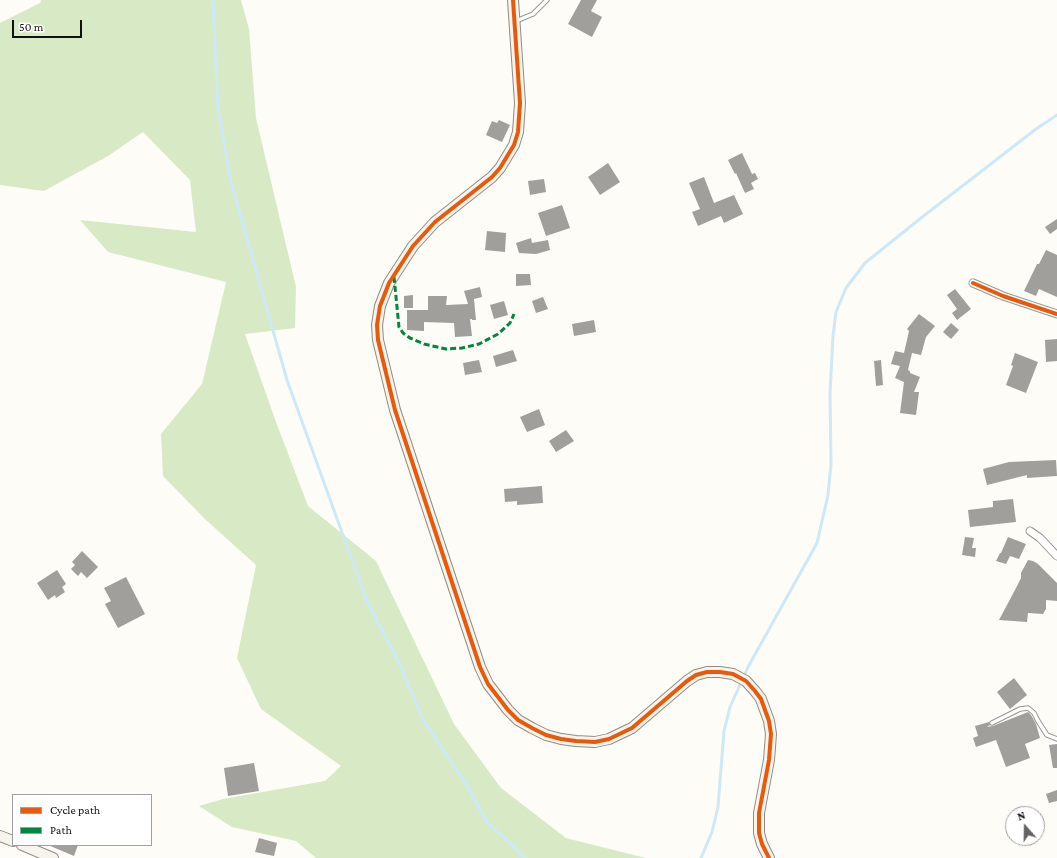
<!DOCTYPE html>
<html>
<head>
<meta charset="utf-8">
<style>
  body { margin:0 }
  #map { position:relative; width:1057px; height:858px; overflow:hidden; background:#fdfcf7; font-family:"Crimson Pro",serif }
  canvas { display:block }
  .legend { position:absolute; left:12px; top:794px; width:140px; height:52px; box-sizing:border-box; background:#fff; border:1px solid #a0a0a0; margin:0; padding:5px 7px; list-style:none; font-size:12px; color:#111 }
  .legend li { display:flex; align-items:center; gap:8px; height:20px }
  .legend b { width:20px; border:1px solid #a0a0a0 }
  .north { position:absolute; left:1005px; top:806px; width:40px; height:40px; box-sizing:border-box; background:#fff; border:1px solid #a0a0a0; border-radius:50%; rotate:340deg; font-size:11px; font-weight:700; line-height:16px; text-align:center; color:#111 }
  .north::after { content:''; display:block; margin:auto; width:14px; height:18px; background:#646362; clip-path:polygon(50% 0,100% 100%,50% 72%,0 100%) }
  .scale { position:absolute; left:12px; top:20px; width:70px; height:18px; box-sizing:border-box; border:2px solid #111; border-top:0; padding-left:5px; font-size:12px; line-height:14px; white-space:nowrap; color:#111; -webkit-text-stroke:3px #fff; paint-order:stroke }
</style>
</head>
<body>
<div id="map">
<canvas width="1057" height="858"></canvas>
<ul class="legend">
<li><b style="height:5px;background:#e8590c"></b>Cycle path</li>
<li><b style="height:5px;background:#00873e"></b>Path</li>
</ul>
<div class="north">N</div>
<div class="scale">50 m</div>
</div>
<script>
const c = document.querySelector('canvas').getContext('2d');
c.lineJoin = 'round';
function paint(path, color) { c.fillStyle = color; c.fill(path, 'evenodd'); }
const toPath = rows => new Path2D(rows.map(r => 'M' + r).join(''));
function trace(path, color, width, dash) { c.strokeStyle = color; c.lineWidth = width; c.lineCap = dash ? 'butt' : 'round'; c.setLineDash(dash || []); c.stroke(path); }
const forest = toPath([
  [41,0,241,0,249,29,256,118,296,287,295,328,245,334,276,422,308,506,376,561,454,724,501,788,566,838,646,858,316,858,296,841,232,827,199,806,223,799,325,781,341,766,261,709,237,658,256,565,206,520,163,476,161,434,202,384,226,282,108,252,80,220,196,232,190,180,143,132,108,156,44,191,0,185,0,23,40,3]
]);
const stream = toPath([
  [213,0,218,110,231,182,287,380,366,599,400,665,423,720,468,787,486,821,526,858],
  [701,858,712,832,718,807,724,731,730,707,748,667,817,543,828,495,831,464,830,394,833,336,836,312,846,288,865,263,921,218,1036,129,1057,115]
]);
const building = toPath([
  [581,0,597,0,591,11,602,17,592,37,568,24],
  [499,120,510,125,502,142,486,135,492,121,497,123],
  [742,153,752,174,755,173,758,179,751,183,754,189,745,193,736,173,735,174,728,160],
  [608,163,620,182,600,195,588,177],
  [704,177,714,203,734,195,743,214,724,223,721,216,698,226,692,212,700,209,689,183],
  [544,179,546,192,530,195,528,181],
  [562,205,570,228,546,236,538,213],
  [1057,219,1057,229,1050,234,1045,227],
  [487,231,506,233,505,252,485,250],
  [531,238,532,243,548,240,550,250,536,254,519,253,516,243],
  [1046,250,1057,255,1057,297,1039,289,1036,296,1024,291,1037,264,1039,264],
  [516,274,530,274,531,285,516,286],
  [480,287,482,297,474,299,476,320,472,320,472,318,472,319,470,319,472,336,455,337,454,323,424,322,424,331,407,330,407,310,428,310,428,296,447,296,446,305,468,304,464,291],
  [955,289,971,309,957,320,952,313,957,309,947,295],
  [413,295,413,308,404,308,404,296],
  [543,297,548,309,536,313,532,301],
  [504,301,508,315,494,319,490,305],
  [919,314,935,326,926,337,921,355,912,353,908,370,910,371,910,373,920,377,914,392,919,392,916,415,900,413,904,382,895,378,900,366,891,364,895,351,904,353,909,331,907,329],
  [594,320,596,332,574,336,572,324],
  [951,323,959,330,951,339,943,332],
  [1057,339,1057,361,1046,362,1045,340],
  [513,350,517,361,496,367,493,356],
  [1015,353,1038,362,1026,393,1006,385,1013,366,1011,365],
  [479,360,482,372,465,375,463,363],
  [881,360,883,385,876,386,874,361],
  [539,409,545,425,527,432,520,417],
  [566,430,574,441,556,452,549,441],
  [1056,460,1057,476,1027,478,1027,475,987,485,983,469,1009,462],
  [542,486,543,503,517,505,517,501,505,502,504,489],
  [1013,499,1016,522,970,527,968,510,993,507,993,501],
  [965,537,974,538,972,548,976,548,975,557,962,555],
  [1008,537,1026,544,1019,559,1010,556,1006,564,996,561,1000,553,1001,553],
  [82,551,98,567,87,578,81,572,78,576,71,569,75,565,72,562],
  [1028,560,1033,561,1038,564,1057,583,1057,601,1046,600,1046,609,1043,614,1028,613,1027,622,999,620,1016,588,1021,578,1021,573],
  [57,570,66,584,62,587,65,592,56,598,55,595,48,600,37,583],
  [126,577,145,614,118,628,105,604,111,601,104,588],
  [1014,678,1027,695,1010,709,997,692],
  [1028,712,1031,715,1036,724,1040,738,1025,744,1030,758,1006,767,996,740,976,747,973,738,978,736,975,726,989,722,990,725,987,727,993,726],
  [1057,744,1057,768,1053,768,1049,745],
  [254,763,259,791,228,796,224,768],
  [1057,790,1057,801,1049,803,1046,794],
  [259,838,277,843,274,856,255,852],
  [48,845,78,845,74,856]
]);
const lane = toPath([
  [516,21,533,14,547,0],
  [992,723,1020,709,1028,708,1034,713,1038,721,1047,735,1057,739]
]);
const street = toPath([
  [973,283,1003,296,1057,314],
  [1030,531,1040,538,1057,556]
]);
const secondary = toPath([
  [513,0,520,103,518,132,514,145,500,168,492,177,435,222,413,246,389,283,380,306,377,325,378,340,395,410,480,667,488,684,508,710,518,720,532,728,546,735,561,739,576,741,595,742,609,739,632,728,687,681,696,675,707,672,720,672,733,674,746,681,755,691,761,699,769,721,771,734,769,760,759,813,759,833,762,844,769,858],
  [0,836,13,841],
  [22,845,53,858]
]);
const quiet = toPath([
  [394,277,399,327,403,333,410,338,424,344,446,349,462,348,479,344,498,334,510,323,514,314]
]);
const cycleway = toPath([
  [513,0,520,103,518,132,514,145,500,168,492,177,435,222,413,246,389,283,380,306,377,325,378,340,395,410,480,667,488,684,508,710,518,720,532,728,546,735,561,739,576,741,595,742,609,739,632,728,687,681,696,675,707,672,720,672,733,674,746,681,755,691,761,699,769,721,771,734,769,760,759,813,759,833,762,844,769,858],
  [973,283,1003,296,1057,314]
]);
paint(forest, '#d8eac5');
trace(stream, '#cde8f7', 3);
paint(building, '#a19f9c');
trace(lane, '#979795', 5.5);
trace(street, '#979795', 9);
trace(secondary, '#8e8d8b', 12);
trace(lane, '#fffffe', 3.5);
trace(street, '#fffffe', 7);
trace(secondary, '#f6f4eb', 10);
trace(quiet, '#00873e', 3, [6, 3]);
trace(cycleway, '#e8590c', 4);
</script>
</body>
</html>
